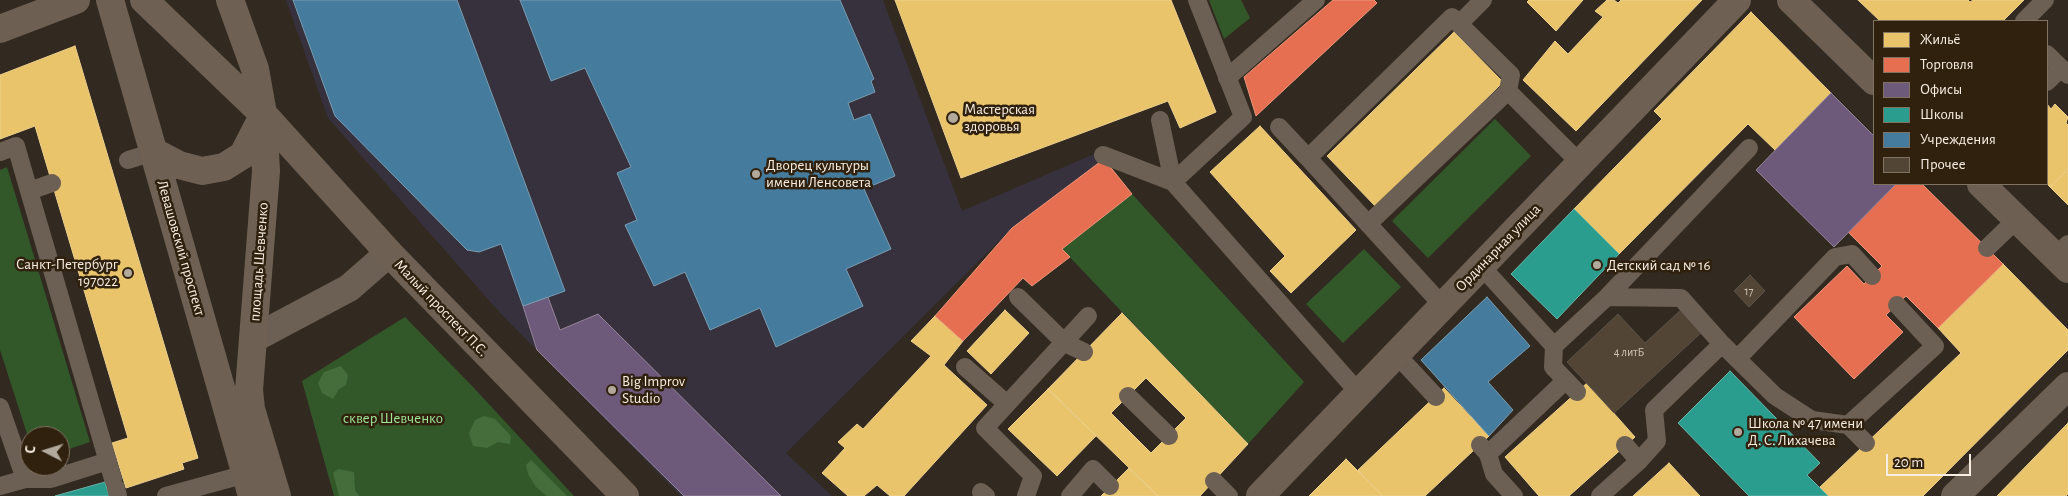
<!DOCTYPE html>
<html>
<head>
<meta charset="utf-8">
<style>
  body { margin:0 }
  #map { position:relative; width:2068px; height:496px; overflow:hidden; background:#322a20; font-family:"Alegreya Sans",sans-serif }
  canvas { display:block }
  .legend { position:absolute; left:1873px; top:20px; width:175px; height:165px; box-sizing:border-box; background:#30210e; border:1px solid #807362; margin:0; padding:6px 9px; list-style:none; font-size:15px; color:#f7ede1 }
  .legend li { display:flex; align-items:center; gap:10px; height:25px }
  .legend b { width:25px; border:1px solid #807362 }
  .north { position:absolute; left:20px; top:426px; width:50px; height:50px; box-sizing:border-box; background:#30210e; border:1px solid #807362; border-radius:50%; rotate:275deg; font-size:14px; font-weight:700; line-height:20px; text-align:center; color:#f7ede1 }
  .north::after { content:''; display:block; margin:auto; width:18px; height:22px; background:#b2a99d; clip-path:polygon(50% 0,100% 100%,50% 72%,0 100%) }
  .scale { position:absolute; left:1886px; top:454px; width:85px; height:22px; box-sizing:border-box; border:2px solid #f7ede1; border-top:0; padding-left:6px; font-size:15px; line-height:18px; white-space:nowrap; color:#f7ede1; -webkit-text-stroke:4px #30210e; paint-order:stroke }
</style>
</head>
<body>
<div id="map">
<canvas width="2068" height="496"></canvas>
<ul class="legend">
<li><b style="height:14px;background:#e9c46a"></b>Жильё</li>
<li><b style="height:14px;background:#e76f51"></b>Торговля</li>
<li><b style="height:14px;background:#6d597a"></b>Офисы</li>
<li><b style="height:14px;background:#2a9d8f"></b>Школы</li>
<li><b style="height:14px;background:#457b9d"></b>Учреждения</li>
<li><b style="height:14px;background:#524535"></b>Прочее</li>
</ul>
<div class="north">С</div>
<div class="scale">20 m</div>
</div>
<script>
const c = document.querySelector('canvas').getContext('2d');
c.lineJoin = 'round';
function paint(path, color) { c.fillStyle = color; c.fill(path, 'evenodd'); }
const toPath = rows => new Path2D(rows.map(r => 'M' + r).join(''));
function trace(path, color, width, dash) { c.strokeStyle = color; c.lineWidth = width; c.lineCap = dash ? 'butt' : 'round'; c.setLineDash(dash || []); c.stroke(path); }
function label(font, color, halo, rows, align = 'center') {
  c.font = font + ' "Alegreya Sans",sans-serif'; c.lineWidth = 5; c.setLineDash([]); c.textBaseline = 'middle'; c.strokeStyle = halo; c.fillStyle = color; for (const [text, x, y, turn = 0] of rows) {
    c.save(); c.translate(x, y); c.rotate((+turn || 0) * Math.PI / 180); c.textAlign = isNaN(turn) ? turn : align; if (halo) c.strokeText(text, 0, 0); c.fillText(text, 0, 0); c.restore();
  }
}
const commercial = toPath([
  [286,0,883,0,962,211,1101,151,1104,159,1012,228,786,453,832,496,681,496,502,315,328,118]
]);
const green = toPath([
  [1209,0,1241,0,1250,18,1224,39],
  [1495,119,1531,156,1428,258,1392,221],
  [7,167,90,442,60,452,60,436,30,436,30,443,0,350,0,170],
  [1132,194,1304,382,1248,444,1062,249],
  [1364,249,1401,287,1343,343,1306,304],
  [405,317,473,387,574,496,334,496,302,381]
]);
const forest = toPath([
  [341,366,348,375,346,385,339,389,333,399,322,393,318,383,324,372],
  [484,416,495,419,511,436,510,444,498,442,487,448,473,446,469,433,475,420],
  [531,460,567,496,547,496,536,487,528,474,526,465],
  [338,469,354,472,355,490,359,496,339,496,333,473]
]);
const homes = toPath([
  [895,0,1171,0,1216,112,1180,128,1168,101,961,178,895,0],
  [1529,0,1583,0,1556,31,1527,2,1529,0],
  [1607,0,1614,0,1618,3,1621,0,1702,0,1576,131,1523,80,1555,41,1568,54,1603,17,1595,11,1607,0],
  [1858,0,1968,0,1970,2,1973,0,2024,0,2003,21,1880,21,1858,0],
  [1751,12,1831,93,1775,150,1748,124,1619,254,1574,209,1662,119,1654,111,1751,12],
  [1454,32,1503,82,1376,207,1327,156,1454,32],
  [75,46,198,458,182,463,184,469,126,488,112,443,128,438,35,126,0,139,0,75,75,46],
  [2047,104,2051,109,2055,104,2068,117,2066,123,2068,125,2068,169,2050,187,2047,184,2047,104],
  [1260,126,1356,230,1291,293,1270,271,1285,256,1210,172,1260,126],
  [2068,169,2068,205,2050,187,2068,169],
  [2003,264,2068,330,2068,350,1923,496,1828,496,1820,487,1961,353,1938,328,2003,264],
  [1005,310,1029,333,991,374,967,351,1005,310],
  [1122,313,1248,444,1200,496,1158,496,1048,389,1122,313],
  [1146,378,1186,418,1151,453,1111,413,1146,378],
  [935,316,963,341,944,365,987,405,904,496,890,496,877,485,864,496,848,496,822,473,845,448,838,442,857,424,863,429,931,356,911,341,935,316],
  [1587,383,1635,437,1569,496,1539,496,1505,457,1587,383],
  [1444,388,1489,436,1425,496,1383,496,1358,470,1444,388],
  [1048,389,1096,436,1057,476,1008,429,1048,389],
  [2068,423,2068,494,2066,496,1997,496,2068,423],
  [1346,459,1383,496,1309,496,1346,459],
  [1669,463,1700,496,1633,496,1669,463],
  [1129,468,1158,496,1101,496,1129,468]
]);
const shops = toPath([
  [1333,0,1374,0,1377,3,1256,116,1244,77,1333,0],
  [1104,159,1132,194,1062,249,1070,257,1032,286,1023,278,963,341,935,316,1012,228,1104,159],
  [1896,184,1922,184,2003,264,1938,328,1906,296,1886,315,1903,332,1854,379,1794,317,1847,266,1864,284,1882,266,1848,232,1896,184]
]);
const offices = toPath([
  [1831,93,1874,136,1874,184,1896,184,1834,247,1756,170,1831,93],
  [548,297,560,330,598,314,781,496,684,496,537,350,523,306,548,297]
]);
const schools = toPath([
  [1574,209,1619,254,1557,319,1511,274,1574,209],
  [1730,371,1820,463,1807,475,1828,496,1749,496,1678,423,1730,371],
  [105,482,109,496,55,496,105,482]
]);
const public = toPath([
  [293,0,457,0,565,291,523,306,501,244,479,252,467,250,335,116,293,0],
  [520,0,840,0,874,79,871,81,875,92,848,103,854,120,870,114,895,176,864,189,891,249,846,269,863,306,776,347,760,308,710,330,685,272,654,286,625,225,637,220,617,173,631,167,585,68,551,81,520,0],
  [1487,297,1530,346,1488,382,1513,410,1489,436,1421,360,1487,297]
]);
const building = toPath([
  [1750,275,1765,291,1749,307,1734,291,1750,275],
  [1682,309,1703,331,1614,413,1567,362,1618,314,1645,343,1682,309]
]);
const lane = toPath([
  [1197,0,1243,117,1173,182,1359,393],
  [2024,21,2045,0],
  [1459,24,1483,0],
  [2047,54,2068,75],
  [1227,78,1316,0],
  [2047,82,2061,68],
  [1279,127,1308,158],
  [0,152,16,146,29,191,52,183],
  [1103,155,1173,182,1160,120],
  [128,160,154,152],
  [29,191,113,479],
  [1368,224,1508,91],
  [1987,248,2017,219],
  [2055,257,2068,244],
  [1481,266,1554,346,1553,367,1577,392],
  [1018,297,1065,343,1084,352],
  [1607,297,1681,298,1722,344],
  [1443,306,1308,158,1452,17,1511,75,1508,91,1580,163],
  [1554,346,1607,297,1749,148],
  [1396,354,1436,397],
  [1737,359,1835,257,1852,254,1872,276],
  [965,367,1007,404],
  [1128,396,1169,436],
  [0,407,25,479],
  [1866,443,1848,425,1935,346,1897,305],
  [1480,445,1488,454,1565,381],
  [1488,454,1494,474,1514,496],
  [1639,461,1657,441,1654,410,1722,344,1775,396,1812,420,1848,425],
  [1214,481,1229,496],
  [0,486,25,479,51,479,108,461],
  [116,488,118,496],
  [981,492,986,496],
  [166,496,246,474],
  [1026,496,1033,476,985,428,1088,316],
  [1070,496,1093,469,1110,486],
  [1600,496,1639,461,1625,445]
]);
const street = toPath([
  [253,339,349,288,389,253],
  [1955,496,2068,386]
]);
const secondary = toPath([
  [110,0,252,496],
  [144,0,263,114,389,253,625,496],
  [230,0,255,69,263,114,266,171,249,390,251,409,277,496],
  [154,152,179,165,202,171,224,167,243,155,263,116],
  [1260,496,1737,0]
]);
const primary = toPath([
  [1791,0,1874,81],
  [0,29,76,0],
  [1981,184,2068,269]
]);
const markers = [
  [953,118,6,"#b2a99d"],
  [756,174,5,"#b2a99d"],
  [1597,265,5,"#b2a99d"],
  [128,273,5,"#b2a99d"],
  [612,390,5,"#b2a99d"],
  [1738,432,5,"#b2a99d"]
];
const numberNames = [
  ["17",1749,291],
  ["4 литБ",1629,352]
];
const poiNames = [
  ["Мастерская",964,109],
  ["здоровья",964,126],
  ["Дворец культуры",766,165],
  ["имени Ленсовета",766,182],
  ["Санкт-Петербург",118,264,"right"],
  ["197022",118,281,"right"],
  ["Детский сад № 16",1607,265],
  ["Big Improv",622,381],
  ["Studio",622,398],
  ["Школа № 47 имени",1748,423],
  ["Д. С. Лихачева",1748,440]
];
const streetNames = [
  ["Левашовский проспект",181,248,74],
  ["Ординарная улица",1498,248,-46],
  ["площадь Шевченко",259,262,-86],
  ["Малый проспект П.С.",441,308,46]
];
const parkNames = [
  ["сквер Шевченко",393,418]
];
paint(commercial, '#37313d');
paint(green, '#32582a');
paint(forest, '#446d3b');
paint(homes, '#e9c46a');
trace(homes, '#edd08e', 1);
paint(shops, '#e76f51');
trace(shops, '#ec957c', 1);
paint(offices, '#6d597a');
trace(offices, '#968599', 1);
paint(schools, '#2a9d8f');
trace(schools, '#68b5a8', 1);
paint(public, '#457b9d');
trace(public, '#7a9db1', 1);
paint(building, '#524535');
trace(building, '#5a524a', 1);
trace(lane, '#6c5f53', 18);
trace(street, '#6c5f53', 28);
trace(secondary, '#6e6053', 28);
trace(primary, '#6d6053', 28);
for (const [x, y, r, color] of markers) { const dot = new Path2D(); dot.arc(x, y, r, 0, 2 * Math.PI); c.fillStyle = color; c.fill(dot); trace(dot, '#30210e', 2); }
label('12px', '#cec3b6', null, numberNames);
label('15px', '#f7ede1', '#30210e', poiNames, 'left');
label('15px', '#f7ede1', '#30210e', streetNames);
label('15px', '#9fe595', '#30210e', parkNames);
</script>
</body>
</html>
